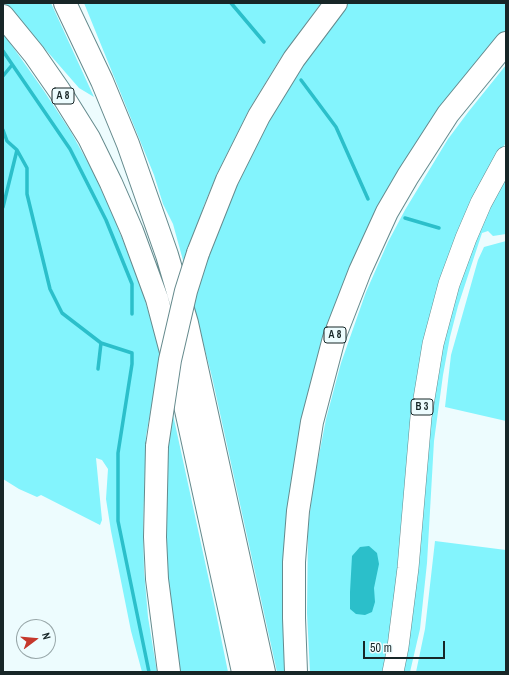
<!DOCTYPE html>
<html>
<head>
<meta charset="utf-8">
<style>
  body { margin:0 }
  #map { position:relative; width:509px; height:675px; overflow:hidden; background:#edfcfe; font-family:"Archivo Narrow",sans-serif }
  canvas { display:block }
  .frame { position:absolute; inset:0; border:4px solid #172627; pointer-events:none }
  .north { position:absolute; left:16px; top:619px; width:40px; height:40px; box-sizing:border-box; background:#edfcfe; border:1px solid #97a6a8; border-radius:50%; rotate:74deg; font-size:11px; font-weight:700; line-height:16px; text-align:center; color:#172627 }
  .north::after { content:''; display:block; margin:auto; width:14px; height:18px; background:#c5382c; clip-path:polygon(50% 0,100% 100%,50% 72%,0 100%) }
  .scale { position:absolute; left:363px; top:641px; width:82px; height:18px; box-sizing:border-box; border:2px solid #172627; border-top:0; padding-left:5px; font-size:12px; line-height:14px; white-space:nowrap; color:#172627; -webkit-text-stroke:3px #edfcfe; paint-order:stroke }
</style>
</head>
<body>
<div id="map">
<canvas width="509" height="675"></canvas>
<div class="frame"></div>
<div class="north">N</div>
<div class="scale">50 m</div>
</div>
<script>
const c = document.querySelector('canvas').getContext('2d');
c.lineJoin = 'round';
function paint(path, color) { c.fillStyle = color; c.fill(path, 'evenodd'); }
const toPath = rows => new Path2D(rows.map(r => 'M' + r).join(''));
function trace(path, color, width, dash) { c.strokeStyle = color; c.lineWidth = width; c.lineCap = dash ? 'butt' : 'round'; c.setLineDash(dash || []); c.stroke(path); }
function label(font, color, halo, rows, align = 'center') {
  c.font = font + ' "Archivo Narrow",sans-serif'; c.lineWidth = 3.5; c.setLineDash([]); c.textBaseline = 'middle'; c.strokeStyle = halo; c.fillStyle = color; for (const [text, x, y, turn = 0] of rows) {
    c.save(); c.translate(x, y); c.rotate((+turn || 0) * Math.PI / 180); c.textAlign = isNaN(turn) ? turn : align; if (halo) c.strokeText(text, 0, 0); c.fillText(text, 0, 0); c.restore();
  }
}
const green = toPath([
  [5,3,51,3,94,97,79,88],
  [84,3,321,3,280,59,250,108,217,174,204,205,195,234,184,264,173,224,163,204,154,175],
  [347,3,506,3,506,30,481,58,329,329,288,672,277,672,212,377,193,304,216,230,257,140,304,61],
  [3,33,44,91,71,132,93,172,112,213,140,284,161,354,146,436,143,528,144,570,148,617,157,672,142,672,131,631,111,531,106,499,108,469,102,460,96,458,102,520,100,525,41,495,37,497,19,489,3,479],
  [506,65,506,142,464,224,386,672,310,672,307,613,308,529,313,486,326,419,341,363,366,292,388,242,405,210,448,139,469,111],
  [506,168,506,234,493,236,488,231,482,233,458,306,450,337,443,375,434,441,427,563,420,629,410,672,399,672,427,422,457,281],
  [506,241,506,421,445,407,451,355,478,260,484,247],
  [172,410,215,608,228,672,179,672,174,650,163,535,167,455],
  [435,541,506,550,506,672,416,672,425,629]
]);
const water = toPath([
  [369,546,377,553,379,564,374,588,375,602,372,612,365,615,356,614,350,609,350,592,352,556,360,547]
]);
const stream = toPath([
  [231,3,264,42],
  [3,51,70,149,106,220,132,284,132,314],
  [3,76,12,65],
  [301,80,336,127,368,199],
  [3,130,7,141,17,150,3,207],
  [17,150,27,168,27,194,50,289,62,313,101,343,98,369],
  [405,218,439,228],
  [101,343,132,353,132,364,118,453,118,521,149,672]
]);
const primary = toPath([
  [393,672,398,647,408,568,421,417,433,344,449,284,466,238,481,203,506,157]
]);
const motorway = toPath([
  [65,3,102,81,128,144,167,255,187,323,264,672],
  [3,16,34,54,59,90,89,138,111,183,132,231,157,299,184,401,243,672],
  [198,253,227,180,259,116,294,59,336,3],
  [157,446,155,537,157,579,169,672],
  [296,672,294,618,294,562,298,511,312,422,334,338,360,271,387,212,408,176,448,114,506,43]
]);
const motorwayBridge = toPath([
  [157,446,170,360,186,291,198,253]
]);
const shields = [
  [63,96,22],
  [335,335,22],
  [422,407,22]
];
const shieldNames = [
  ["A 8",63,96],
  ["A 8",335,335],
  ["B 3",422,407]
];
paint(green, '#83f4fd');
paint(water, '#2bbfca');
trace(stream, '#2bbfca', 3.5);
trace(primary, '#658a8d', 22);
trace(motorway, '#658a8d', 24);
trace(primary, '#fff', 21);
trace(motorway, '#fff', 22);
trace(motorwayBridge, '#658a8d', 24, []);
trace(motorwayBridge, '#fff', 22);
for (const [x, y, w] of shields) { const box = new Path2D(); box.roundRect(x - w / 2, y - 8, w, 16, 3); c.fillStyle = '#edfcfe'; c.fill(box); trace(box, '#172627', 1); }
label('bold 10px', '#172627', null, shieldNames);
</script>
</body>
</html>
